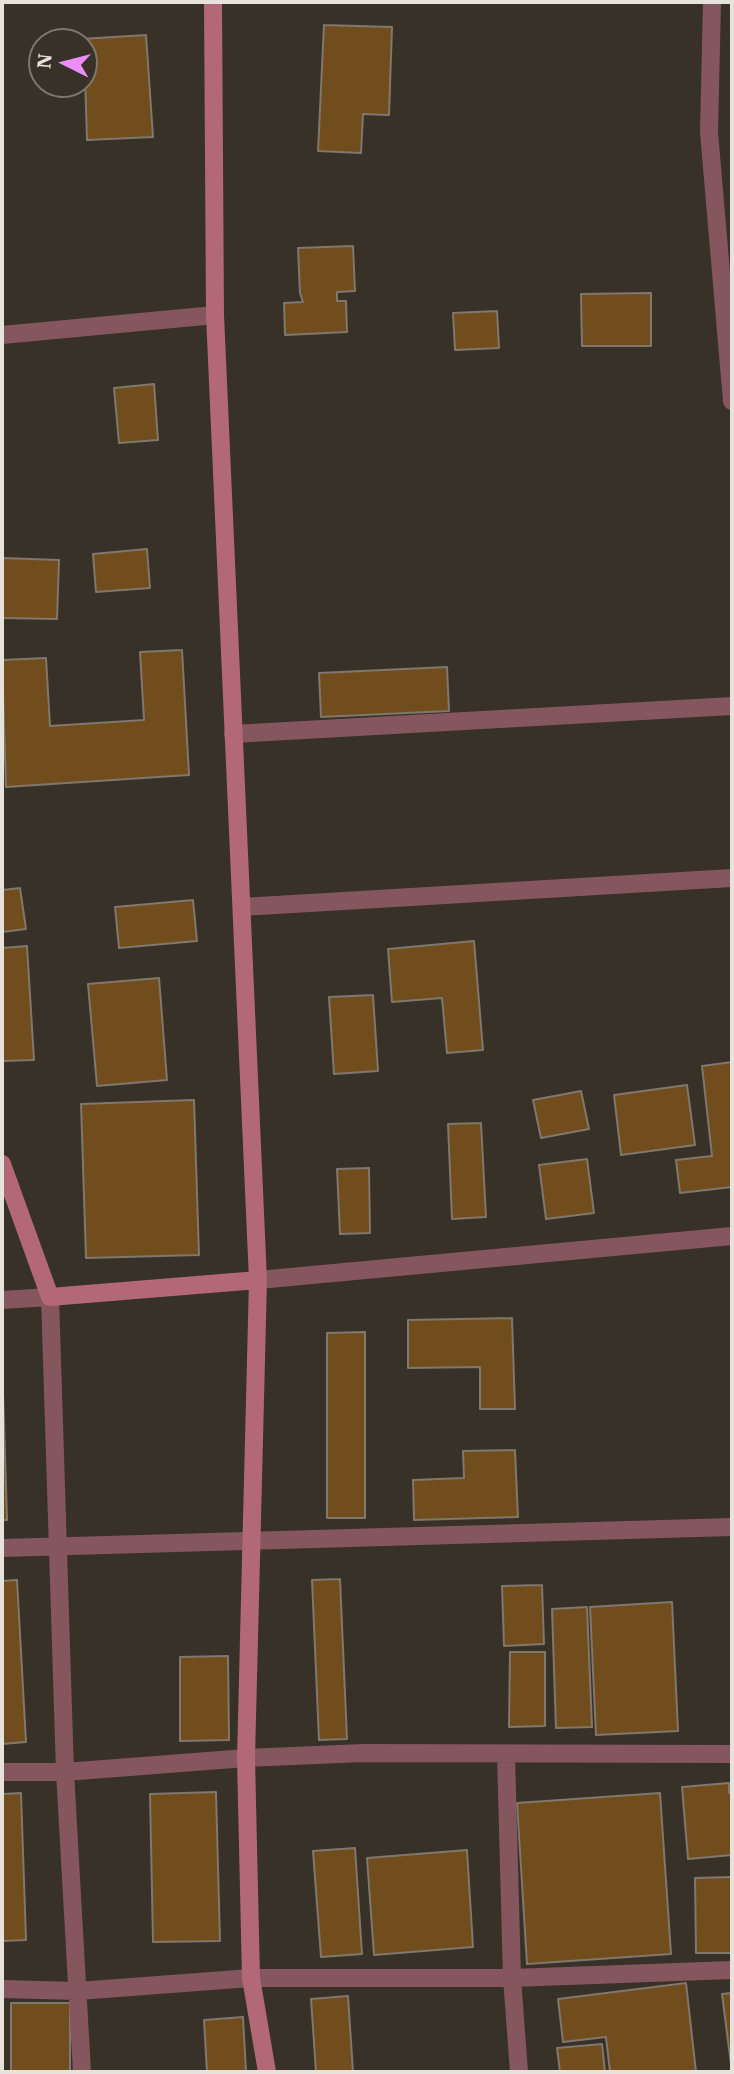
<!DOCTYPE html>
<html>
<head>
<meta charset="utf-8">
<style>
  body { margin:0 }
  #map { position:relative; width:734px; height:2074px; overflow:hidden; background:#373127; font-family:"IBM Plex Serif",serif }
  canvas { display:block }
  .frame { position:absolute; inset:0; border:4px solid #e6e3dc; pointer-events:none }
  .north { position:absolute; left:28px; top:28px; width:70px; height:70px; box-sizing:border-box; background:#373127; border:2px solid #7d786f; border-radius:50%; rotate:276deg; font-size:19px; font-weight:700; line-height:28px; text-align:center; color:#e6e3dc }
  .north::after { content:''; display:block; margin:auto; width:24px; height:32px; background:#ee8cf8; clip-path:polygon(50% 0,100% 100%,50% 72%,0 100%) }
</style>
</head>
<body>
<div id="map">
<canvas width="734" height="2074"></canvas>
<div class="frame"></div>
<div class="north">N</div>
</div>
<script>
const c = document.querySelector('canvas').getContext('2d');
c.lineJoin = 'round';
function paint(path, color) { c.fillStyle = color; c.fill(path, 'evenodd'); }
const toPath = rows => new Path2D(rows.map(r => 'M' + r).join(''));
function trace(path, color, width, dash) { c.strokeStyle = color; c.lineWidth = width; c.lineCap = dash ? 'butt' : 'round'; c.setLineDash(dash || []); c.stroke(path); }
const building = toPath([
  [324,25,392,27,389,115,363,114,361,153,318,151,324,25],
  [146,35,153,137,87,140,84,42,81,39,146,35],
  [353,246,355,291,337,292,337,301,346,301,347,332,285,335,284,303,303,302,300,293,298,248,353,246],
  [651,293,651,346,582,346,581,294,651,293],
  [497,311,499,348,455,350,453,313,497,311],
  [154,384,158,440,119,443,114,388,154,384],
  [147,549,150,588,96,592,93,554,147,549],
  [2,558,59,560,57,619,2,618,2,558],
  [182,650,189,775,6,787,2,660,46,658,50,726,144,720,140,652,182,650],
  [447,667,449,711,321,717,319,673,447,667],
  [20,888,26,929,2,932,2,890,20,888],
  [193,900,197,941,119,948,115,907,193,900],
  [474,941,483,1050,447,1053,442,998,392,1002,388,949,474,941],
  [27,946,34,1060,2,1061,2,948,27,946],
  [159,978,167,1080,97,1086,88,984,159,978],
  [373,995,378,1071,334,1074,329,997,373,995],
  [732,1062,732,1187,680,1193,676,1160,712,1156,702,1066,732,1062],
  [687,1085,695,1145,621,1155,614,1095,687,1085],
  [581,1091,589,1129,541,1138,533,1100,581,1091],
  [194,1100,199,1255,86,1258,81,1104,194,1100],
  [481,1123,486,1217,452,1219,448,1124,481,1123],
  [587,1159,594,1213,546,1219,539,1165,587,1159],
  [369,1168,370,1233,340,1234,337,1169,369,1168],
  [512,1318,515,1409,480,1409,480,1367,408,1368,408,1320,512,1318],
  [365,1332,365,1518,327,1518,327,1333,365,1332],
  [2,1360,7,1520,2,1520,2,1360],
  [515,1450,518,1517,414,1520,413,1480,464,1478,463,1451,515,1450],
  [340,1579,347,1739,319,1740,312,1580,340,1579],
  [17,1580,26,1742,2,1744,2,1581,17,1580],
  [542,1585,544,1644,504,1646,502,1586,542,1585],
  [672,1602,678,1731,596,1735,590,1607,672,1602],
  [587,1607,592,1727,556,1728,552,1609,587,1607],
  [510,1652,545,1652,545,1726,509,1727,510,1652],
  [228,1656,229,1740,180,1741,180,1657,228,1656],
  [729,1783,729,1793,732,1793,732,1855,688,1859,682,1787,729,1783],
  [216,1792,220,1941,153,1942,150,1794,216,1792],
  [21,1793,26,1940,2,1941,2,1794,21,1793],
  [660,1793,671,1954,527,1964,517,1803,660,1793],
  [355,1848,362,1954,321,1957,313,1851,355,1848],
  [467,1850,473,1947,374,1955,367,1858,467,1850],
  [732,1877,732,1953,696,1953,695,1878,732,1877],
  [686,1983,696,2072,610,2072,606,2037,563,2042,558,1999,686,1983],
  [732,1993,732,2072,722,1994,732,1993],
  [348,1996,353,2072,316,2072,311,1999,348,1996],
  [11,2003,70,2003,70,2072,11,2072,11,2003],
  [243,2017,246,2072,207,2072,204,2020,243,2017],
  [602,2044,605,2072,560,2072,557,2048,602,2044]
]);
const street = toPath([
  [712,2,709,132,732,401],
  [2,335,215,315],
  [233,734,732,706],
  [242,907,732,878],
  [258,1280,732,1236],
  [2,1300,50,1297,65,1772,82,2072],
  [2,1548,732,1527],
  [506,1755,512,1978,519,2072],
  [2,1772,65,1772,246,1758,363,1753,732,1754],
  [2,1989,78,1991,251,1978,512,1978,732,1970]
]);
const secondary = toPath([
  [213,2,215,315,258,1280,246,1758,251,1978,267,2072],
  [2,1164,50,1297,258,1280]
]);
paint(building, '#714d1d');
trace(building, '#80776d', 2);
trace(street, '#85565e', 18);
trace(secondary, '#b26876', 18);
</script>
</body>
</html>
